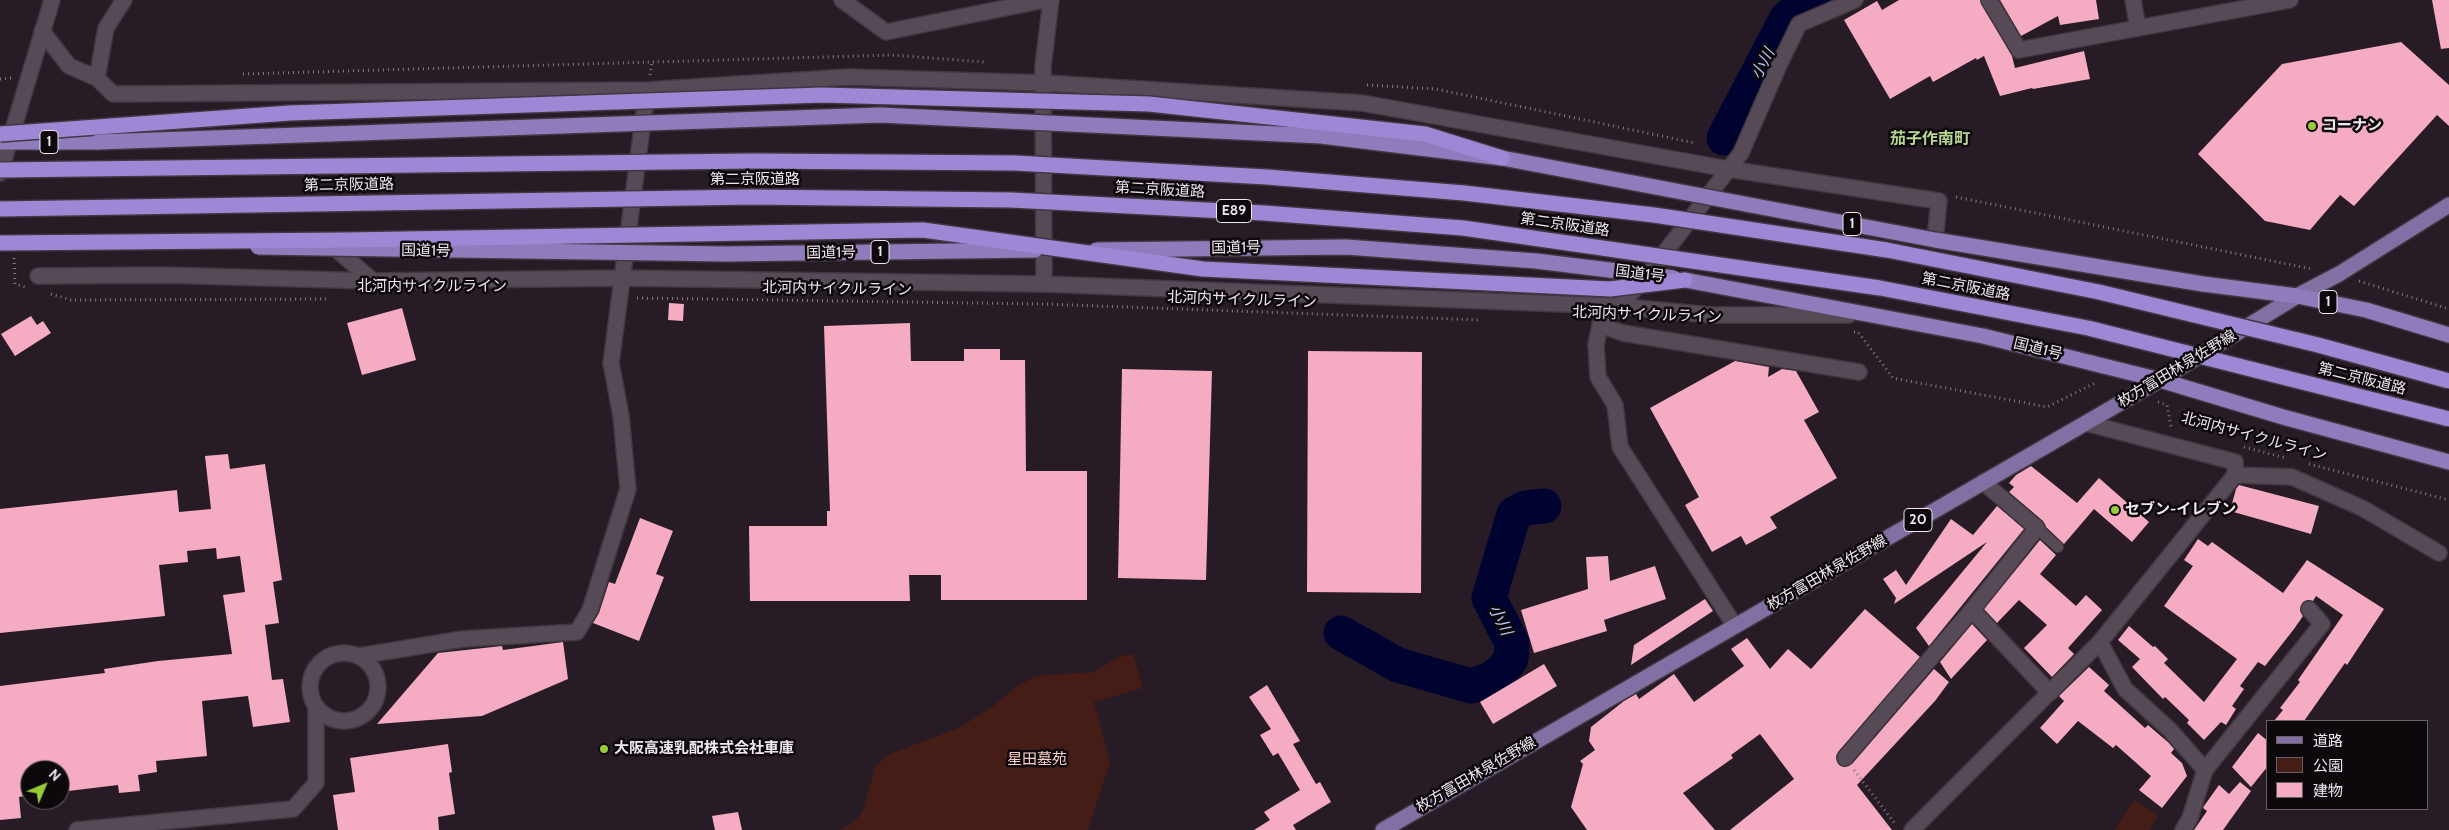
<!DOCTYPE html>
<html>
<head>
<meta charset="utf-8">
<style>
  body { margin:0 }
  #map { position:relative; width:2449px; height:830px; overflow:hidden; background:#271b26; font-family:Cabin,"Noto Sans JP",sans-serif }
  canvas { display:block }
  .legend { position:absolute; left:2266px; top:720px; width:162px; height:90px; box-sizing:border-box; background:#0c080c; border:1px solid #676166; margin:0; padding:6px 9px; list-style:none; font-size:15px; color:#efe7ee }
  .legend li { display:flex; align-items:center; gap:10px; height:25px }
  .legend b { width:25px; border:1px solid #676166 }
  .north { position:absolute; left:20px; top:760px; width:50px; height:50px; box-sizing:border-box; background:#0c080c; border:1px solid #676166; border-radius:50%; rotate:45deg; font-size:14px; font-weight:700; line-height:20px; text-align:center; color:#efe7ee }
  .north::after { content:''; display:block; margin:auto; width:18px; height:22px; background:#97cc38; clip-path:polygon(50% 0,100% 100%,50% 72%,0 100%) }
</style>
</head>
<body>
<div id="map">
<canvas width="2449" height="830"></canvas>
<ul class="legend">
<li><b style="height:6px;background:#826fa3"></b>道路</li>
<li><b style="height:14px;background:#451d16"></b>公園</li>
<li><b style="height:14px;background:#f5abc1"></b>建物</li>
</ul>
<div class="north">N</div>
</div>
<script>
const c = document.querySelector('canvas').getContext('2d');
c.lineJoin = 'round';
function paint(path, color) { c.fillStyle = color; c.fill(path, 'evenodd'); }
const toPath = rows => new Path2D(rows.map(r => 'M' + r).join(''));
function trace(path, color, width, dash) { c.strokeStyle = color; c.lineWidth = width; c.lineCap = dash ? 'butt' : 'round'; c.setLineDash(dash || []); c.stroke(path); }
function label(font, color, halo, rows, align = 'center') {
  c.font = font + ' Cabin,"Noto Sans JP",sans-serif'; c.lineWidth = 5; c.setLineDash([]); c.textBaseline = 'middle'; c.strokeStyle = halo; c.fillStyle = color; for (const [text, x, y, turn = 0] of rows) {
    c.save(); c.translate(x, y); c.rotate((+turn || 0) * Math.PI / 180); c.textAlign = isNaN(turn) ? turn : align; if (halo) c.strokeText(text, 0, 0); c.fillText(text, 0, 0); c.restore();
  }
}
const green = toPath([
  [1133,654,1143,688,1094,702,1110,763,1088,830,839,830,850,825,860,815,864,808,875,767,887,755,959,728,993,706,1017,686,1036,676,1093,672,1119,657],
  [2134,800,2158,815,2150,830,2115,830]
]);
const river = toPath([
  [1724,138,1787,18,1804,4,1813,0],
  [1341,633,1398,665,1471,686,1491,679,1502,671,1511,659,1512,643,1489,598,1514,514,1525,508,1544,506]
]);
const building = toPath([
  [1899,0,1980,0,2012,56,2015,68,2084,51,2090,79,2033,89,2032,88,2000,96,1984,56,1977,60,1976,58,1933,82,1930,76,1890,99,1844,20,1877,1,1882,10],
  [2000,0,2096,0,2099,19,2060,25,2058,16,2021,36],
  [2432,0,2449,0,2449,48,2441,49],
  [2401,42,2449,85,2449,126,2437,115,2354,206,2340,195,2310,230,2265,221,2198,154,2282,64],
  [669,303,684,304,683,321,668,320],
  [402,308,416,360,362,375,347,323],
  [31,316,37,325,43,321,51,333,15,356,1,334],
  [910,323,911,361,964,361,964,349,1000,349,1000,360,1025,360,1026,471,1087,471,1087,600,941,600,941,575,909,575,910,601,750,601,749,526,827,526,827,511,830,511,824,326],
  [1308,351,1422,352,1421,593,1307,592],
  [1735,361,1769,367,1768,377,1782,369,1796,371,1819,412,1804,420,1837,478,1770,517,1777,528,1746,545,1741,536,1712,552,1685,505,1699,497,1650,408],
  [1122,369,1212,371,1206,580,1118,578],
  [228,454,230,469,265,464,282,580,273,582,279,623,265,625,272,680,283,679,290,722,253,727,248,696,202,701,207,756,156,761,157,772,138,775,140,791,119,793,118,785,60,792,60,770,30,770,30,795,19,797,21,818,0,820,0,686,105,673,104,669,158,661,232,654,223,595,245,592,240,556,217,559,216,548,187,551,188,562,159,565,165,616,0,633,0,509,177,490,179,512,211,509,205,456],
  [2031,466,2077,503,2099,478,2149,522,2132,542,2094,509,2064,544,2046,527,2043,521,2009,492,2014,487,2009,483,2016,475],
  [2239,485,2319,506,2311,534,2230,511,2236,489],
  [1997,506,2024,529,1929,646,1916,628,1987,542,1894,604,1896,598,1883,579,1896,570,1906,585,1951,519,1973,535],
  [640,518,673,531,656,574,664,577,639,641,593,623,599,613,609,582,615,584],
  [2198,539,2208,546,2212,542,2283,593,2307,560,2384,609,2347,665,2345,663,2304,721,2274,721,2283,710,2280,708,2300,682,2298,680,2343,615,2316,596,2313,601,2308,600,2303,602,2300,610,2303,616,2294,629,2265,666,2258,662,2240,686,2244,689,2232,706,2236,709,2226,725,2221,722,2204,740,2187,723,2189,720,2165,697,2163,699,2132,667,2140,659,2118,640,2129,626,2153,647,2155,646,2168,659,2164,663,2204,702,2237,659,2164,606,2193,566,2184,560],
  [2040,540,2056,555,2040,574,2076,606,2086,595,2102,610,2068,648,2074,654,2052,677,2024,648,2047,625,2019,600,1997,623,1984,609],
  [1608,556,1610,581,1655,566,1666,599,1604,620,1607,631,1534,653,1521,610,1588,589,1586,557],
  [1705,599,1713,611,1631,665,1634,645],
  [1865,609,1920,657,1838,752,1836,757,1839,765,1844,767,1852,764,1934,669,1949,682,1935,701,1857,785,1892,830,1730,830,1794,779,1760,734,1731,755,1733,758,1683,793,1715,830,1587,830,1571,807,1583,764,1580,761,1595,750,1589,741,1591,727,1624,701,1636,694,1639,699,1674,674,1694,702,1744,666,1731,649,1747,638,1770,669,1788,649,1811,669],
  [1972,624,1987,640,1951,679,1940,662],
  [563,642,568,679,482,716,377,724,438,653,502,646,503,650],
  [1544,664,1557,686,1493,724,1480,702],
  [2089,667,2109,685,2104,691,2145,728,2148,725,2169,743,2174,749,2171,753,2182,763,2187,776,2162,808,2139,790,2151,776,2116,745,2113,748,2078,721,2057,744,2040,728,2064,701,2059,696],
  [1267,685,1300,741,1293,744,1316,784,1320,782,1331,802,1293,825,1296,830,1254,830,1270,820,1264,812,1300,790,1278,753,1273,756,1260,735,1271,729,1249,697],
  [2258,733,2268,741,2268,766,2251,787,2232,767],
  [448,744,452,772,449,773,455,814,438,817,439,830,338,830,333,795,355,792,350,758],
  [2240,782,2251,791,2223,830,2194,830,2207,811,2203,808,2204,806,2219,785,2229,794],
  [738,812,742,830,715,830,712,816]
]);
const path = toPath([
  [243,74,892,55,984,62],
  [650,75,652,62],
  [0,79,12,78],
  [1367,85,1436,89,1695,143],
  [1956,197,2312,269],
  [14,258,15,284,25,287],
  [2359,281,2449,309],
  [51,294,71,300,328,299],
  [637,298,1043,304,1481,320],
  [1854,332,1858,332,1893,378,2047,407,2097,382],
  [2158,402,2167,405,2171,427,2173,427],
  [2244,447,2286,458],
  [2309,464,2449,500],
  [1854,770,1896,825]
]);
const service = toPath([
  [2037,528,2058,547]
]);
const minor = toPath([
  [124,0,106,28,97,78,113,94,647,90,848,77,1045,83,1362,103,1728,169,1939,201,1935,240],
  [842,0,886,32,1045,0],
  [1989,0,2019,50,2290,0],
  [2133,0,2138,28],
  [42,31,69,66,97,78],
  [337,250,373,281],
  [38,276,162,275,373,281,621,278,1044,284,1616,306,1711,315,1849,315],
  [1044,284,1043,66,1051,0],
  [1600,325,1623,333,1859,372],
  [2235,475,2292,477,2362,508,2439,553],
  [1972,610,2050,693],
  [1735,626,1620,447,1615,405,1598,377,1596,345,1600,325,1643,281,1741,153,1780,63,1799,24,1855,0],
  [2100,642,2125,689,2170,730,2205,770,2190,818,2183,830],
  '310 687a34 34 0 1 1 68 0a34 34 0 1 1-68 0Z',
  [359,656,463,639,577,632,590,610,628,489,621,416,611,363,647,90],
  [1845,758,1972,610,2037,528,1983,482],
  [2205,770,2322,624,2309,609],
  [77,830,293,809,316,783,316,706],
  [1912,830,2100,642,2235,475,2235,462,2086,423]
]);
const tertiary = toPath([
  [0,173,52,0]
]);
const primary = toPath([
  [1383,830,2160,380,2297,296,2339,274,2449,205]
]);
const trunk = toPath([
  [0,142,98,142],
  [1685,280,1983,336,2160,380,2283,417,2449,462],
  [2203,284,2297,296,2366,310,2449,335]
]);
const trunkBridge = toPath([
  [98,142,880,115,1321,136,1502,158,1935,240,2203,284],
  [258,247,725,254,1035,250],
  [1096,250,1346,247,1536,261,1674,278]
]);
const motorwayBridge = toPath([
  [0,134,290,113,822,95,1149,104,1425,134,1502,158],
  [0,170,752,161,1015,163,1267,177,1464,193,1654,215,1887,250,2099,292,2318,345,2449,381],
  [0,209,752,197,1011,200,1264,213,1463,228,1880,288,2088,328,2449,419],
  [0,243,347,240,923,230,1203,269,1610,289,1685,280]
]);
const markers = [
  [2312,126,5,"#97cc38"],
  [2115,510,5,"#97cc38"],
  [604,749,5,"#97cc38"]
];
const shields = [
  [49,142,18],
  [1234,211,35],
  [1852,224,18],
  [880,252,18],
  [2328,302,18],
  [1918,520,28]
];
const shieldNames = [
  ["1",49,142],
  ["E89",1234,211],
  ["1",1852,224],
  ["1",880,252],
  ["1",2328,302],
  ["20",1918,520]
];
const poiNames = [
  ["コーナン",2322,126],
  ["セブン-イレブン",2125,510],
  ["大阪高速乳配株式会社車庫",614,749]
];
const streetNames = [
  ["第二京阪道路",755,180],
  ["第二京阪道路",349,185,-1],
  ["第二京阪道路",1160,190,3],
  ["第二京阪道路",1565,225,8],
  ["国道1号",1236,248,-1],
  ["国道1号",426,251,1],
  ["国道1号",831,253,-1],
  ["国道1号",1640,274,7],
  ["北河内サイクルライン",432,287],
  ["第二京阪道路",1966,287,11],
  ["北河内サイクルライン",837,289,1],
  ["北河内サイクルライン",1242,300,2],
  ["北河内サイクルライン",1647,315,2],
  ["国道1号",2038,349,14],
  ["枚方富田林泉佐野線",2177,369,-31],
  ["第二京阪道路",2362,379,14],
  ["北河内サイクルライン",2254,437,15],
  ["枚方富田林泉佐野線",1827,573,-30],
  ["枚方富田林泉佐野線",1476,775,-30]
];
const parkNames = [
  ["星田墓苑",1037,760]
];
const waterNames = [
  ["小川",1763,64,-62],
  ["小川",1500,620,63]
];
const neighbourhoodNames = [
  ["茄子作南町",1930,139]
];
paint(green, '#451d16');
trace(river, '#000330', 35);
paint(building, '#f5abc1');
trace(service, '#403840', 12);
trace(minor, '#403840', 18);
trace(tertiary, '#403840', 18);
trace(primary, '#403840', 18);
trace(trunk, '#403840', 18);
trace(path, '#847a83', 3, [1, 4]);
trace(service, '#574a57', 10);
trace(minor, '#574a57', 15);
trace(tertiary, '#574a57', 15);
trace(primary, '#826fa3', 15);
trace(trunk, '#907cbc', 15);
trace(trunkBridge, '#403840', 18, []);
trace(motorwayBridge, '#403840', 18, []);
trace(trunkBridge, '#907cbc', 15);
trace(motorwayBridge, '#9e88d6', 15);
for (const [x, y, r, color] of markers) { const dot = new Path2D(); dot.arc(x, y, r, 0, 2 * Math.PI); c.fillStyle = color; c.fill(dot); trace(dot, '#0c080c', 2); }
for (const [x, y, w] of shields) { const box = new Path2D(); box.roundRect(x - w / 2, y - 11.5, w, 23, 4); c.fillStyle = '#0c080c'; c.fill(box); trace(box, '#efe7ee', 1); }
label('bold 14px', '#efe7ee', null, shieldNames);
label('bold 15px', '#efe7ee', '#0c080c', poiNames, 'left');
label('15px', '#efe7ee', '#0c080c', streetNames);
label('15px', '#f7cec5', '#0c080c', parkNames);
label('italic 16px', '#b3cbfb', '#0c080c', waterNames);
label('bold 16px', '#b7d68f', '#0c080c', neighbourhoodNames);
</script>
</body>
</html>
